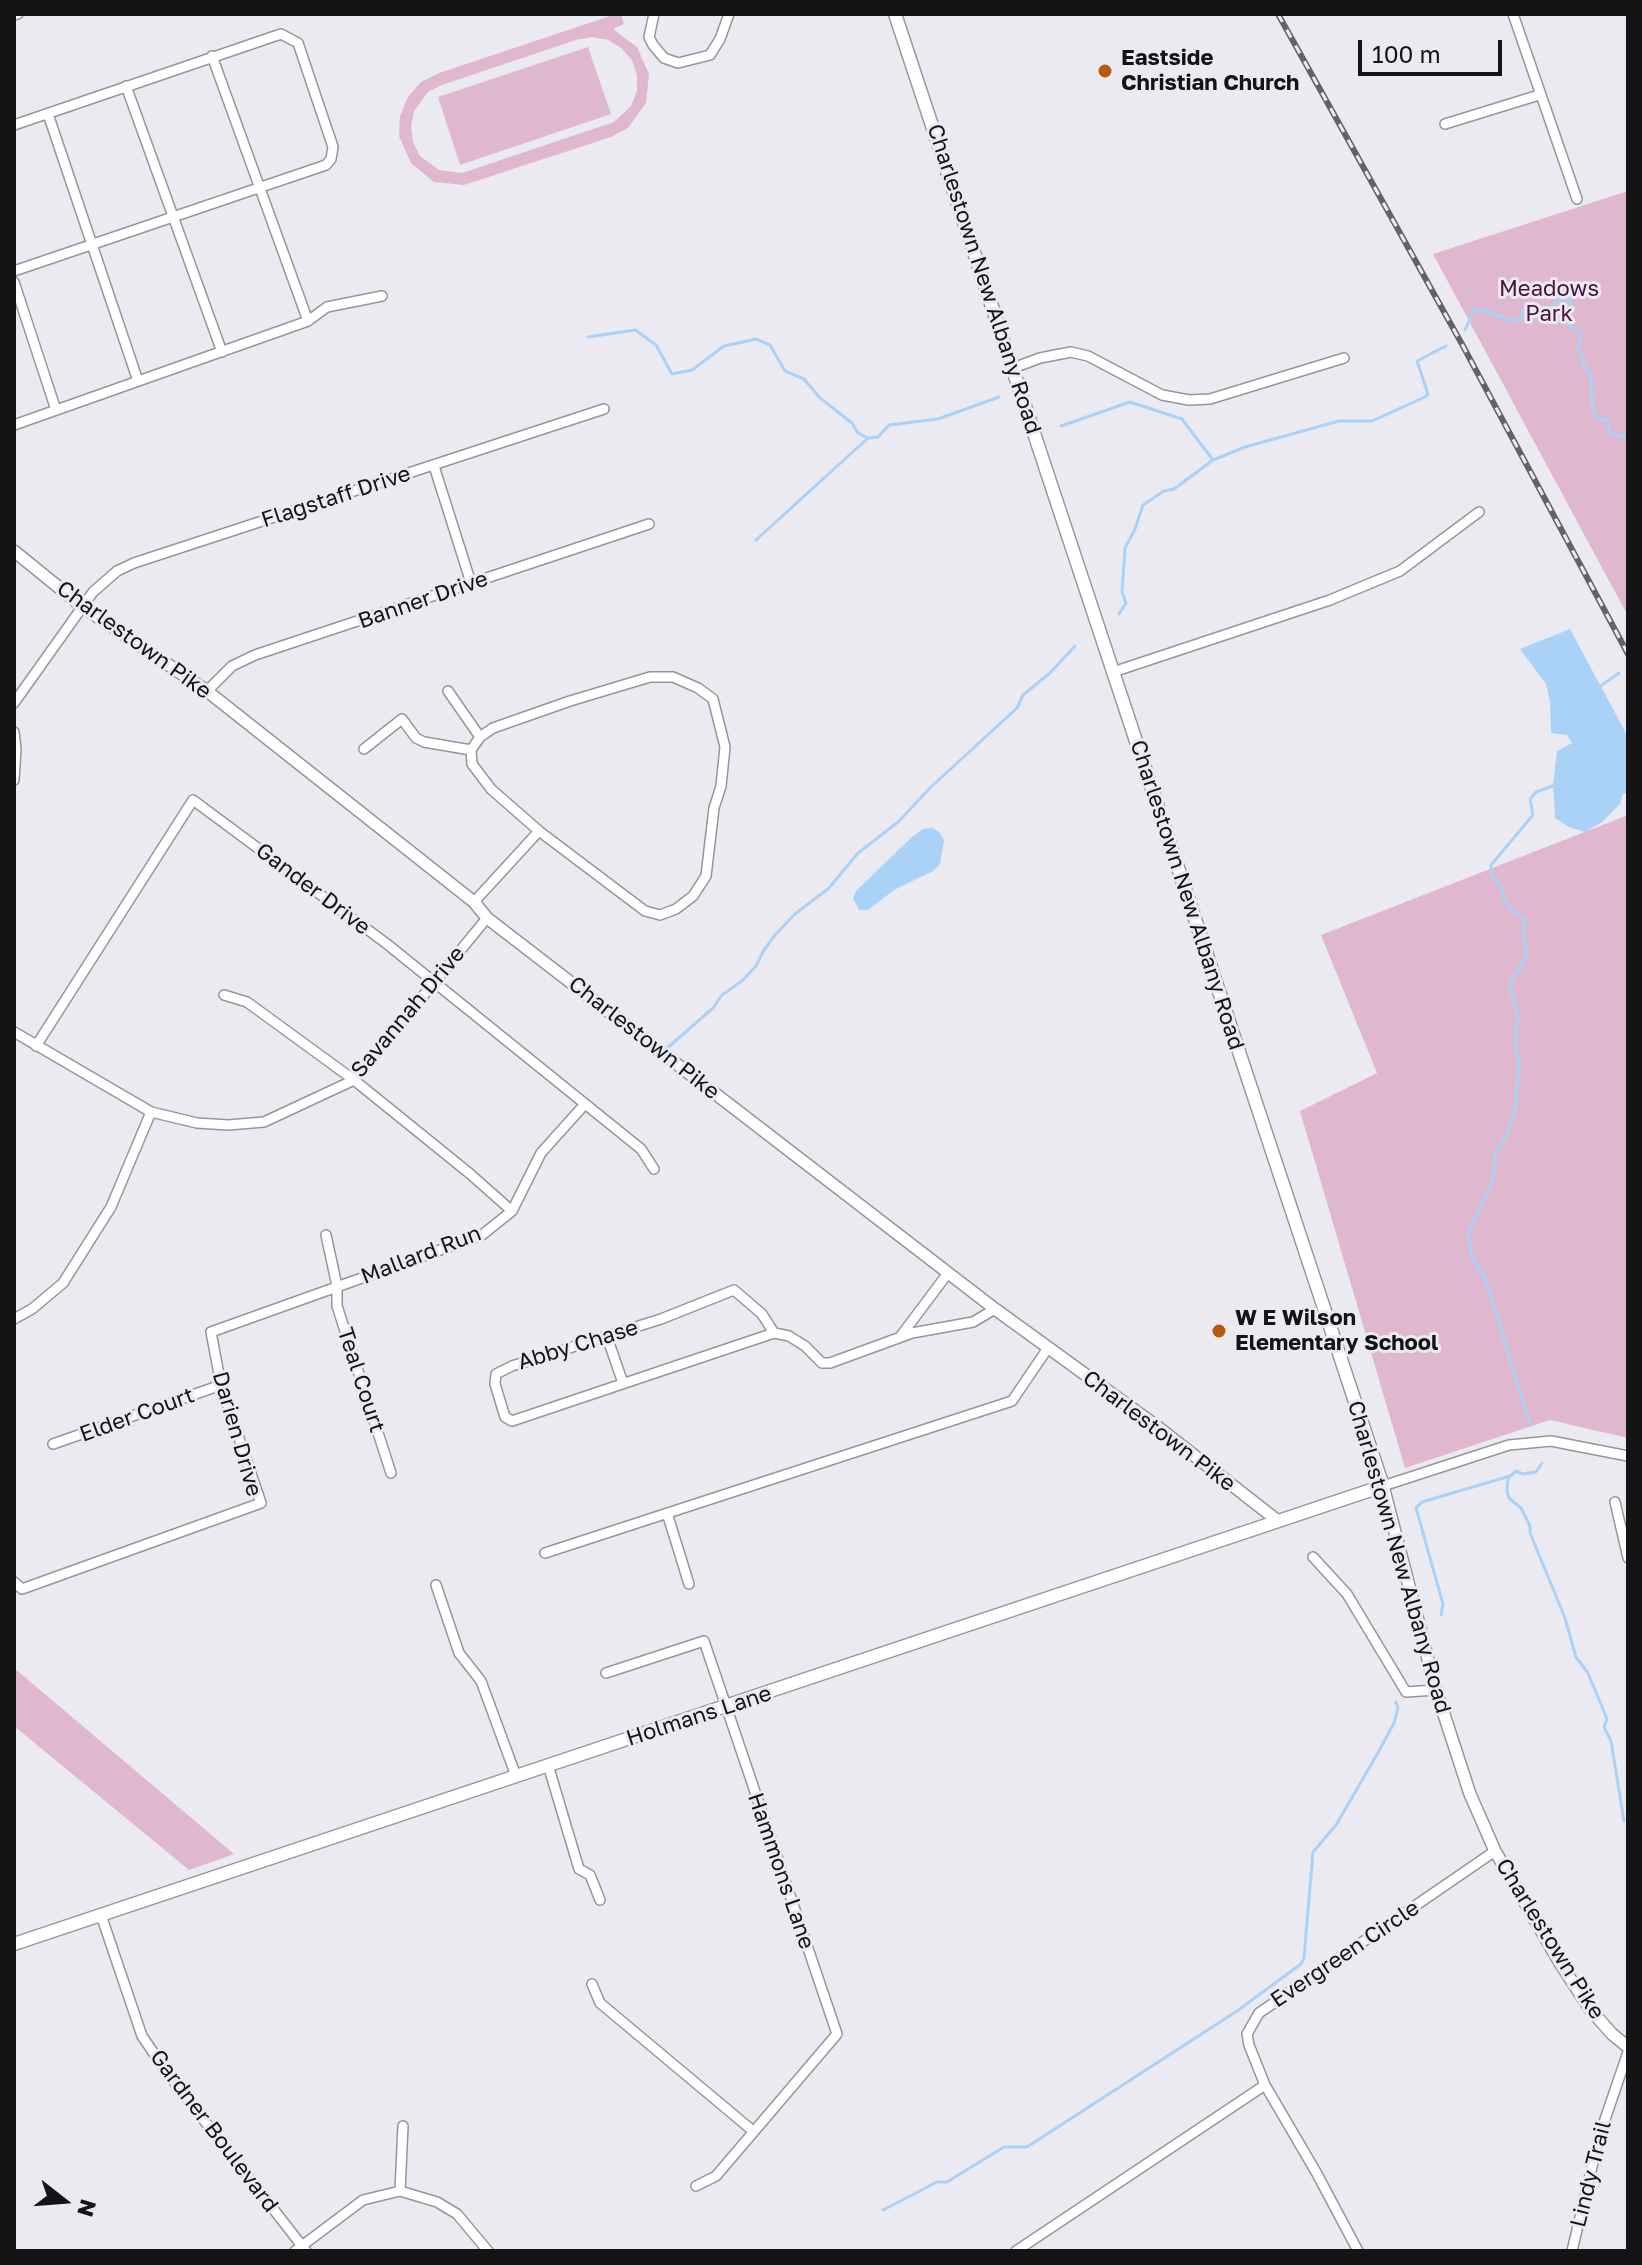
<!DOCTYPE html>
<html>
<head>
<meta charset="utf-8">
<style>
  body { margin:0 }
  #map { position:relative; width:1642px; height:2265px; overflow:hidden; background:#ebeaf1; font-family:"Golos Text",sans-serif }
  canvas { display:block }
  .frame { position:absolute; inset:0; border:16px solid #141416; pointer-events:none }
  .north { position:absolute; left:24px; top:2161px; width:80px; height:80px; -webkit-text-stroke:6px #ebeaf1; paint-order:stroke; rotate:107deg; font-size:22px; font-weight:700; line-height:32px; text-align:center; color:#141416 }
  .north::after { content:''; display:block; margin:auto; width:28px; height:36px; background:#141416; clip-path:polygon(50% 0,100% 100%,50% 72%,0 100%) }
  .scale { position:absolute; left:1358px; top:40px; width:144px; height:36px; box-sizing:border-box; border:4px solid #141416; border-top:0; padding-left:10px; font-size:24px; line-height:28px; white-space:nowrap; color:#141416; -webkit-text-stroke:6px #ebeaf1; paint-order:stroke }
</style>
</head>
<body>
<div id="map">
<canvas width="1642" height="2265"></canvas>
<div class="frame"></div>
<div class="north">N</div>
<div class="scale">100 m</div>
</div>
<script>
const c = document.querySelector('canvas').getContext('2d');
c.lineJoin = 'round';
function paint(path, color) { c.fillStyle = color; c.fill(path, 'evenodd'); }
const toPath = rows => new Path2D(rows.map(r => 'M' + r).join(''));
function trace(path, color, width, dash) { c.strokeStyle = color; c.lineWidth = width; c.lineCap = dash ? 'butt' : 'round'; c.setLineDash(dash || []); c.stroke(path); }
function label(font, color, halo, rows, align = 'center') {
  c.font = font + ' "Golos Text",sans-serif'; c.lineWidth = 6; c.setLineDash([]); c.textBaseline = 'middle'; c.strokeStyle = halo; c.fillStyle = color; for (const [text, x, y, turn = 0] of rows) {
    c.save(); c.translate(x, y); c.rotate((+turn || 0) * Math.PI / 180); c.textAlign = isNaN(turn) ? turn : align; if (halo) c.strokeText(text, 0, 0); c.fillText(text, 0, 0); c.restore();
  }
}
const green = toPath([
  [616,14,621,14,624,24,613,29,637,47,649,74,646,103,628,128,611,137,464,185,434,182,411,163,399,136,400,116,408,97,421,82,439,73],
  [592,37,608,40,621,48,632,60,637,75,637,91,631,106,614,122,462,173,439,170,420,156,413,142,411,126,414,111,428,92,442,85,576,40],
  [588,47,611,114,460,165,438,97],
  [1628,191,1628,616,1433,254],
  [1628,815,1628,1438,1550,1420,1405,1468,1300,1111,1377,1073,1321,935],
  [14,1668,234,1854,189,1870,14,1726]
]);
const water = toPath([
  [1570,629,1628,737,1628,792,1623,794,1620,804,1602,822,1585,832,1569,827,1555,818,1553,785,1557,751,1572,743,1567,735,1551,733,1550,702,1546,684,1520,649],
  [933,828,940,833,944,840,940,864,933,871,894,890,868,910,859,910,853,898,856,891,913,836,923,829]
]);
const stream = toPath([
  [1465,330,1474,310,1484,310,1508,320,1520,320,1526,304,1548,309,1559,300,1568,299,1573,308,1566,318,1567,324,1581,333,1578,351,1584,359,1583,365,1591,375,1592,407,1597,418,1607,420,1610,433,1619,437,1628,431],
  [588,337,635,330,656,345,672,374,692,370,724,346,756,339,770,345,785,371,804,379,820,398,852,423,858,433,868,438],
  [1061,426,1130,402,1182,419,1213,460],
  [756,540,868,438,878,437,889,425,938,419,999,397],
  [1119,614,1126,603,1122,592,1125,548,1135,529,1143,505,1164,491,1174,489,1213,460,1245,447,1339,421,1372,421,1425,397,1428,394,1417,361,1446,346],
  [1599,687,1619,673],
  [666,1049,713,1008,722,995,742,981,756,966,764,950,775,935,795,914,829,888,858,853,898,822,931,787,1017,708,1023,695,1050,673,1075,646],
  [1530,1425,1486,1280,1472,1257,1468,1234,1493,1179,1495,1155,1507,1134,1515,1109,1519,1064,1515,1040,1518,1015,1510,989,1512,979,1527,956,1523,930,1526,920,1511,909,1504,900,1502,888,1491,874,1491,865,1533,815,1530,799,1536,792,1556,785],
  [1542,1463,1536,1472,1523,1474,1516,1471,1508,1478,1507,1491,1509,1498,1521,1508,1530,1526,1530,1533,1565,1618,1576,1657,1588,1673,1607,1719,1604,1727,1611,1741,1624,1821],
  [1441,1615,1443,1604,1416,1508,1422,1502,1510,1476],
  [883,2210,937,2182,947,2182,1004,2147,1027,2147,1237,2011,1301,1964,1304,1958,1313,1852,1336,1825,1379,1751,1394,1723,1398,1708,1396,1702]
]);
const minor = toPath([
  [654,14,649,37,653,45,664,58,678,63,710,55,720,39,729,14],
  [1513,14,1577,199],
  [14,15,18,14],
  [212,56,308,321],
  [126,86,222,352],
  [48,114,138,381],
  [1445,124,1539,95],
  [14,125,281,34,298,43,333,147,331,159,326,165,14,271],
  [14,282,56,410],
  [1013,368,1040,358,1071,352,1088,356,1162,395,1189,400,1210,399,1344,358],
  [14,425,308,321,327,307,382,296],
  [434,466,471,583],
  [1113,672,1330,600,1400,571,1479,512],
  [207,691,232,666,255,655,649,524],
  [448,691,480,737],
  [14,703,93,592,117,571,134,563,604,409],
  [14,732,16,749,14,780],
  [364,749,402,719,416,738,424,742,471,750],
  [474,902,539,831,645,911,660,915,676,909,693,896,706,876,714,808,721,786,725,747,713,699,698,688,673,677,650,677,570,701,493,728,480,737,471,750,472,764,491,789,539,831],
  [224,995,247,1002,354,1080,469,1173,512,1211],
  [14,1032,151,1112,197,1123,228,1125,264,1122,354,1080,487,918],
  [36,1046,193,800,387,944,641,1149,654,1169],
  [326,1235,337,1286,337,1306,391,1473],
  [14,1319,32,1309,63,1283,111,1207,151,1112],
  [774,1333,762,1314,734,1290,661,1319,512,1366,496,1374,495,1384,505,1417,512,1421,774,1333,789,1336,805,1346,822,1363,830,1363,912,1333,973,1322,995,1309],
  [607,1337,623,1383],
  [900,1337,948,1273],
  [53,1444,221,1385],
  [1383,1486,1509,1445,1551,1441,1628,1456],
  [1615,1502,1628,1558],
  [667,1513,689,1584],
  [545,1553,1012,1401,1048,1348],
  [1313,1557,1347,1594,1406,1692,1436,1690],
  [14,1582,22,1589,261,1503,221,1385,211,1332,482,1235,512,1211,541,1153,585,1104],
  [436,1585,459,1653,481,1681,516,1776],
  [606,1673,704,1641,837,2034,716,2176,696,2186],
  [548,1765,579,1869,590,1875,600,1900],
  [101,1915,142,2036,168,2074,306,2251],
  [592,1984,600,2003,753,2131],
  [400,2191,403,2126],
  [295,2251,363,2200,400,2191,437,2202,457,2214,488,2251],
  [1016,2251,1265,2085],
  [1358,2251,1316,2172,1265,2085,1249,2045,1247,2034,1259,2013,1495,1851],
  [1572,2251,1599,2137,1628,2052]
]);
const tertiary = toPath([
  [14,551,83,607,207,691,474,902,487,918,995,1309,1159,1428,1278,1521],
  [1383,1486,1436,1690,1470,1794,1495,1851,1560,1963,1590,2009,1612,2034,1628,2047]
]);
const secondary = toPath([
  [14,1944,1383,1486,895,14]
]);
const rail = toPath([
  [1278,14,1463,346,1628,654]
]);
const markers = [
  [1105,71,8,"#b7580c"],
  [1219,1331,8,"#b7580c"]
];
const poiNames = [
  ["Eastside",1121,58],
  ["Christian Church",1121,83],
  ["W E Wilson",1235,1318],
  ["Elementary School",1235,1343]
];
const streetNames = [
  ["Charlestown New Albany Road",984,279,72],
  ["Flagstaff Drive",336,497,-18],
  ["Banner Drive",423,600,-19],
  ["Charlestown Pike",134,640,36],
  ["Gander Drive",313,889,37],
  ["Charlestown New Albany Road",1187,895,72],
  ["Savannah Drive",408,1012,-50],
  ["Charlestown Pike",644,1038,38],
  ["Mallard Run",421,1255,-21],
  ["Abby Chase",578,1345,-17],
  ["Teal Court",361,1380,72],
  ["Elder Court",137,1415,-20],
  ["Charlestown Pike",1159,1431,37],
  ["Darien Drive",237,1434,74],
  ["Charlestown New Albany Road",1399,1557,74],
  ["Holmans Lane",699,1716,-18],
  ["Hammons Lane",781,1871,71],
  ["Charlestown Pike",1550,1939,58],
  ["Evergreen Circle",1345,1954,-34],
  ["Gardner Boulevard",214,2131,53],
  ["Lindy Trail",1591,2174,-76]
];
const parkNames = [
  ["Meadows",1549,289],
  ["Park",1549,314]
];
paint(green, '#dfb8d0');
paint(water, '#aad2f7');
trace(stream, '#aad2f7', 3);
trace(minor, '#96959c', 12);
trace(tertiary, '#96959c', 14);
trace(secondary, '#96959c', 15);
trace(minor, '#fff', 9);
trace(tertiary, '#fff', 11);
trace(secondary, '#fff', 12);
trace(rail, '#636266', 6);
trace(rail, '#ebeaf1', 3, [9]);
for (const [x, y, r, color] of markers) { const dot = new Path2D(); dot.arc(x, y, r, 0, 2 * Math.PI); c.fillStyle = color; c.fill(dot); trace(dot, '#ebeaf1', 3); }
label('bold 22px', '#141416', '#ebeaf1', poiNames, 'left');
label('22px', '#141416', '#ebeaf1', streetNames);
label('22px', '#49123a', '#ebeaf1', parkNames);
</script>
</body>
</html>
